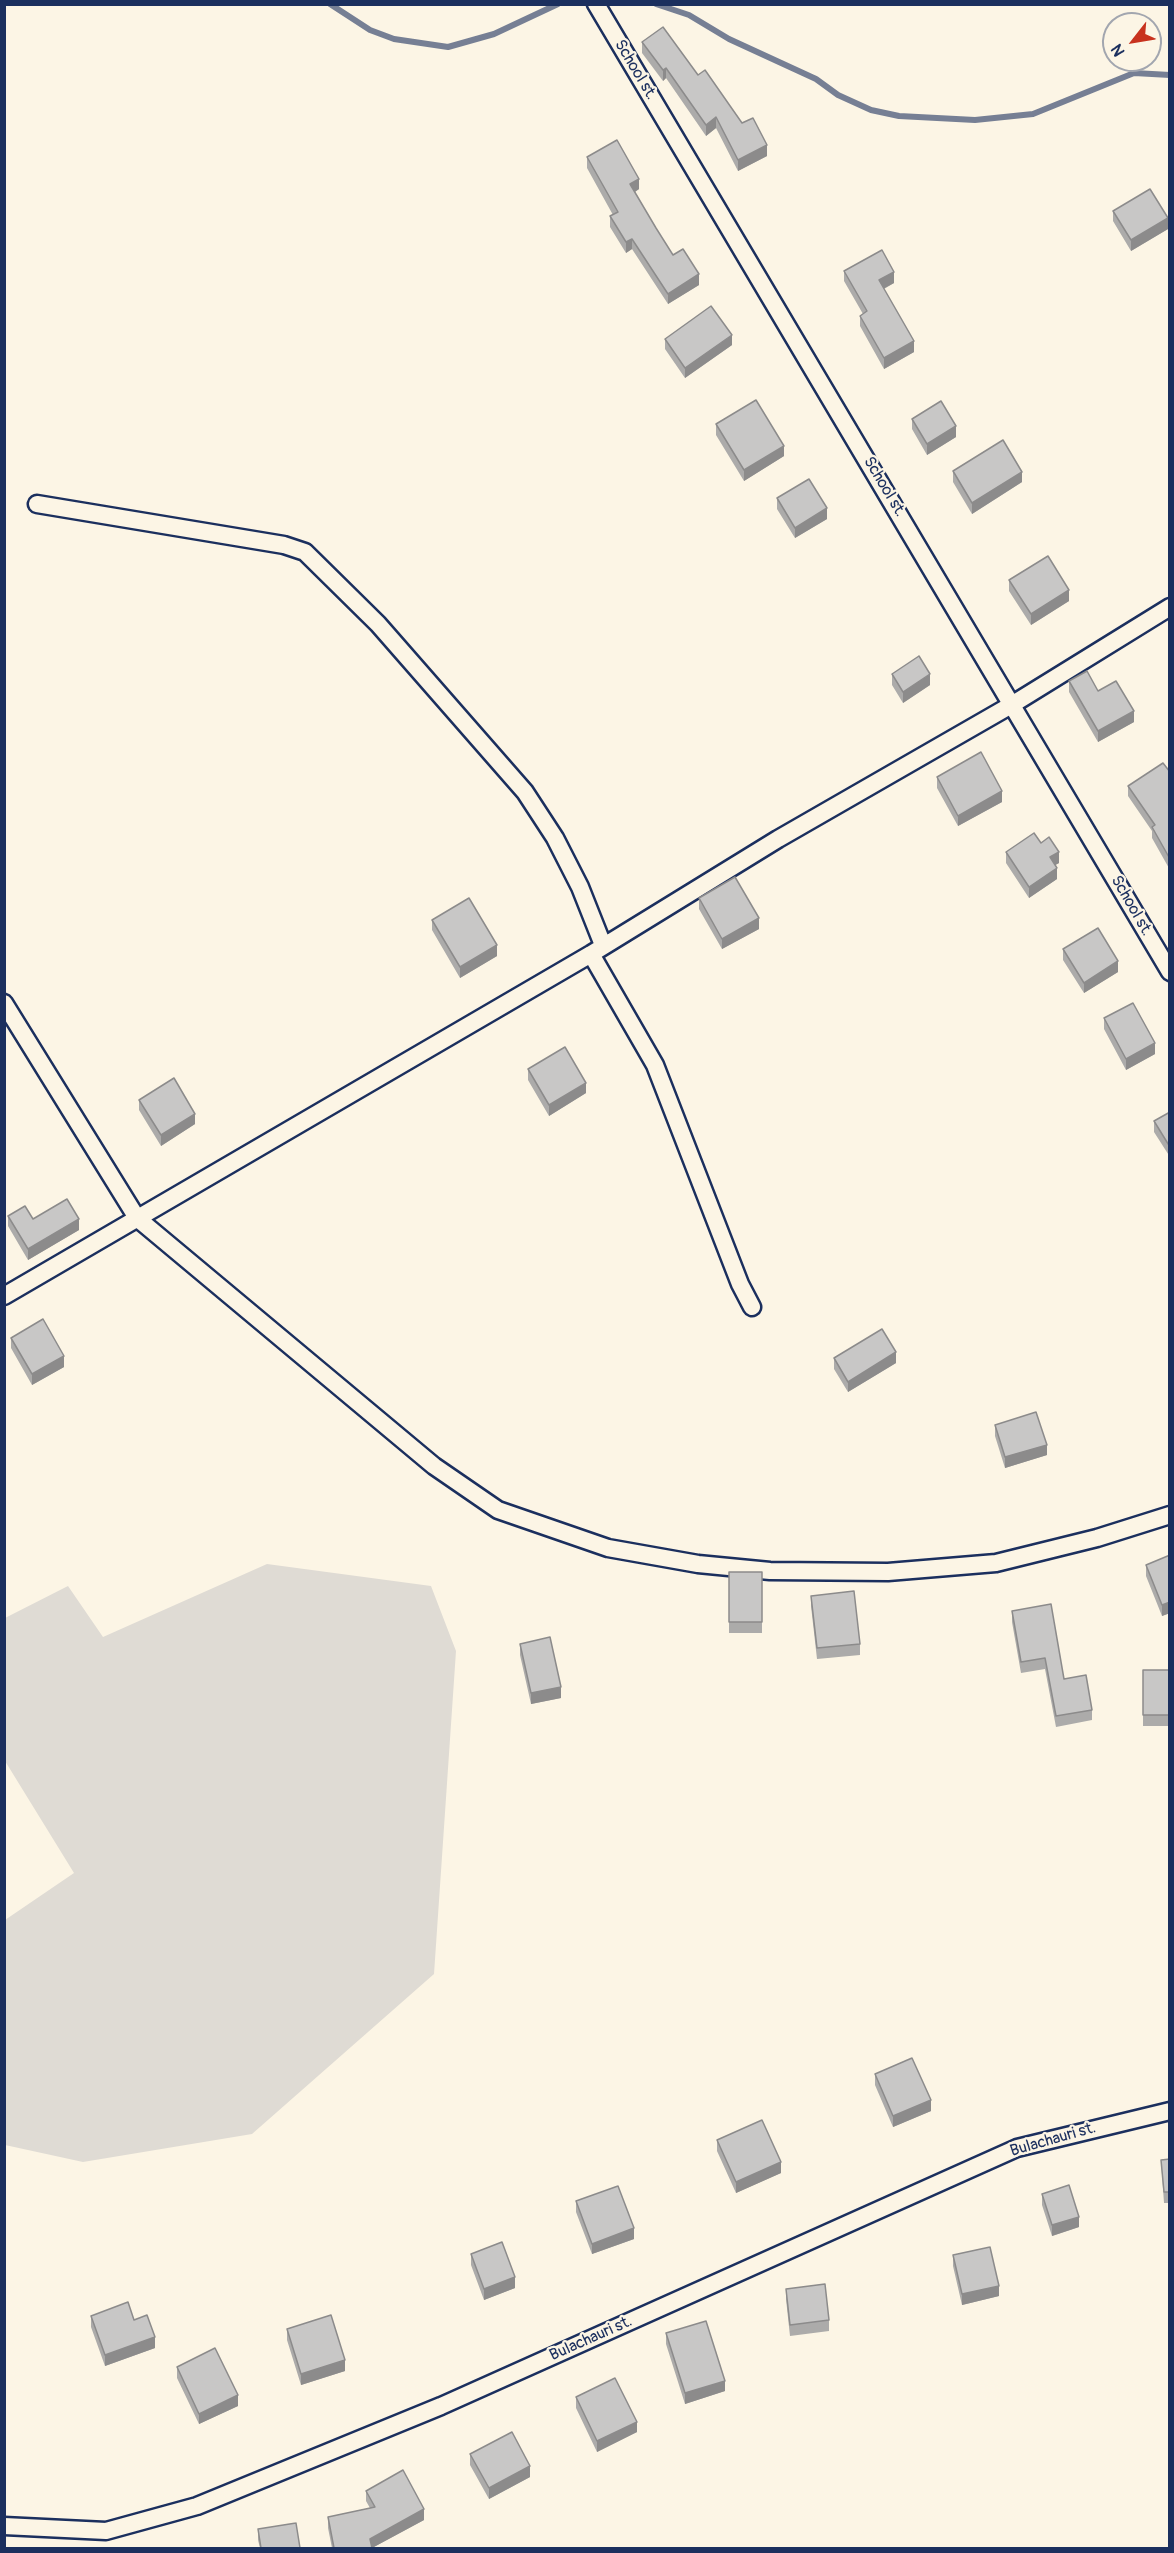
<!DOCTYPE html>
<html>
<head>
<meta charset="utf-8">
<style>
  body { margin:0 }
  #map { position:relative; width:1174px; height:2553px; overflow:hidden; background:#fcf5e5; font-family:Pangolin,sans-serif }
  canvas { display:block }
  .frame { position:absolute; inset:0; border:6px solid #1b2f5e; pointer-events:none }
  .north { position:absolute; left:1102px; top:12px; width:60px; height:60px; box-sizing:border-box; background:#fcf5e5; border:2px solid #a2a6af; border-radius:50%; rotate:239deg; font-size:16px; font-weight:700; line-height:24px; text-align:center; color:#1b2f5e }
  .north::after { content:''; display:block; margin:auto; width:21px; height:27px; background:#c8321e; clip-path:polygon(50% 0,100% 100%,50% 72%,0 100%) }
</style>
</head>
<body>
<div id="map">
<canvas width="1174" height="2553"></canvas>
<div class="frame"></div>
<div class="north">N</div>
</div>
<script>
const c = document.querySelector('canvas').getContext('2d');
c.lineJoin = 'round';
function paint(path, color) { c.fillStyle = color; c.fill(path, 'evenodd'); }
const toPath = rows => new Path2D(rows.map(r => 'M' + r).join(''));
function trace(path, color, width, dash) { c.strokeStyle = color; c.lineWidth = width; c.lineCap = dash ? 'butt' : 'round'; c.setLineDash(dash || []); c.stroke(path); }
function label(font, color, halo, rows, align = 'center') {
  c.font = font + ' Pangolin,sans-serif'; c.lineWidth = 4.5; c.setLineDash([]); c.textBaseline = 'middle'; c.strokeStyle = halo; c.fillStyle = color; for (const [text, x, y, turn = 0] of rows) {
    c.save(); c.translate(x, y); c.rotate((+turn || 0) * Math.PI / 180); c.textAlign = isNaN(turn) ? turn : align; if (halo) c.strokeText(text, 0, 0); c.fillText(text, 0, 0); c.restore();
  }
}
const green = toPath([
  [267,1564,431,1586,456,1651,434,1974,252,2134,83,2162,5,2145,5,1920,74,1873,5,1761,5,1618,68,1586,103,1637]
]);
const stream = toPath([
  [330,4,370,30,394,39,448,47,494,34,558,4],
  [656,4,689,15,729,39,816,79,838,95,871,110,899,116,975,120,1033,114,1134,73,1170,75]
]);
const minor = toPath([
  [596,4,1170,972],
  [37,504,284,545,305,552,378,624,525,792,555,838,580,887,603,945],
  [591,954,655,1065,740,1284,752,1307],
  [4,1003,137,1218,434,1466,498,1510,608,1548,698,1564,770,1571,888,1572,996,1563,1097,1538,1170,1515],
  [4,1296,591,954,778,839,1013,704,1170,607],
  [4,2526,106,2531,197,2506,441,2406,1017,2148,1170,2111]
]);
const wall = toPath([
  [642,42,698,75,742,123,767,156,738,171,716,128,706,136,666,78,663,81,642,53],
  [587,157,639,189,635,192,656,228,673,255,699,285,668,304,632,249,626,253,610,227,610,216,613,215,587,168],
  [1113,211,1168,229,1131,251,1113,221],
  [844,271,894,283,884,289,914,352,884,369,860,326,860,316,863,314,844,281],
  [665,339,732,345,685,378,665,349],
  [912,419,956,437,927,455,912,429],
  [716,424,784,456,744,481,716,435],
  [953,471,1022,482,972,514,953,482],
  [777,498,827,519,795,538,777,509],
  [1009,580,1069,601,1031,625,1009,591],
  [892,674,930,685,903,703,892,685],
  [1069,681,1098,691,1134,722,1098,742,1069,692],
  [1170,772,1170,870,1152,838,1152,831,1128,796,1128,786],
  [937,777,1002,802,958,826,937,788],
  [1041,843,1059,863,1055,865,1057,879,1029,898,1006,863,1006,852],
  [699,898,759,929,722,949,699,909],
  [432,920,497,956,460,978,432,930],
  [1063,949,1118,972,1084,993,1063,960],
  [1104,1018,1155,1054,1126,1070,1104,1029],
  [528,1069,586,1093,549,1116,528,1080],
  [139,1100,195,1124,161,1146,139,1110],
  [1170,1112,1170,1157,1154,1132,1154,1121],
  [8,1216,33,1219,79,1230,28,1260,8,1226],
  [11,1338,64,1367,32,1385,11,1348],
  [834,1358,896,1363,848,1392,834,1369],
  [995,1425,1047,1455,1005,1468,995,1436],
  [1170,1555,1170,1613,1162,1616,1146,1576,1146,1565],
  [729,1572,762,1572,762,1633,729,1633],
  [811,1596,860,1644,860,1655,817,1659,811,1606],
  [1012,1611,1064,1679,1092,1710,1092,1720,1056,1727,1045,1669,1021,1673,1012,1622],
  [520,1644,561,1698,531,1704,520,1655],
  [1143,1670,1170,1670,1170,1726,1143,1726],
  [875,2074,931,2111,893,2127,875,2085],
  [717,2140,781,2173,736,2193,717,2151],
  [1170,2159,1170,2203,1164,2203,1161,2160],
  [1042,2194,1079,2227,1052,2236,1042,2205],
  [576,2201,634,2239,592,2254,576,2212],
  [471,2254,515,2288,484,2300,471,2265],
  [953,2255,999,2296,962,2305,953,2266],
  [786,2289,829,2320,829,2331,790,2336,786,2299],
  [91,2316,134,2320,155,2348,105,2366,91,2327],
  [287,2329,345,2371,301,2385,287,2340],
  [666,2333,725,2391,685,2404,666,2344],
  [177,2367,238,2406,199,2424,177,2378],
  [576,2397,637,2432,597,2452,576,2408],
  [470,2454,530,2477,489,2499,470,2465],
  [366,2491,424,2520,372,2548,332,2548,328,2528,328,2517,370,2508,366,2501],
  [258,2529,300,2548,260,2548,258,2540]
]);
const shadedWall = toPath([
  [666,68,666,78,663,81,663,70],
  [716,117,716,128,706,136,706,125],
  [767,145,767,156,738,171,738,160],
  [639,179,639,189,630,195,630,184],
  [1168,218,1168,229,1131,251,1131,240],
  [632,239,632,249,626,253,626,242],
  [894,272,894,283,879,291,879,280],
  [699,274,699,285,668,304,668,294],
  [732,335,732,345,685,378,685,368],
  [914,341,914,352,884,369,884,358],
  [956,426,956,437,927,455,927,444],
  [784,446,784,456,744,481,744,470],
  [1022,472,1022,482,972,514,972,503],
  [827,508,827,519,795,538,795,528],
  [1069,590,1069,601,1031,625,1031,614],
  [930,674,930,685,903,703,903,692],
  [1134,711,1134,722,1098,742,1098,731],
  [1002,791,1002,802,958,826,958,816],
  [1059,852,1059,863,1050,868,1050,857],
  [1057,868,1057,879,1029,898,1029,887],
  [759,918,759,929,722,949,722,939],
  [497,945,497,956,460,978,460,967],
  [1118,961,1118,972,1084,993,1084,983],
  [1155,1043,1155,1054,1126,1070,1126,1059],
  [586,1083,586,1093,549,1116,549,1105],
  [195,1114,195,1124,161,1146,161,1135],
  [79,1219,79,1230,28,1260,28,1249],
  [896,1352,896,1363,848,1392,848,1382],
  [64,1356,64,1367,32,1385,32,1374],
  [1047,1445,1047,1455,1005,1468,1005,1457],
  [1170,1602,1170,1613,1162,1616,1162,1605],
  [561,1687,561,1698,531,1704,531,1693],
  [931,2100,931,2111,893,2127,893,2116],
  [781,2162,781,2173,736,2193,736,2182],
  [1079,2217,1079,2227,1052,2236,1052,2225],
  [634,2228,634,2239,592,2254,592,2244],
  [515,2277,515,2288,484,2300,484,2289],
  [999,2286,999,2296,962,2305,962,2294],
  [155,2337,155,2348,105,2366,105,2355],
  [345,2360,345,2371,301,2385,301,2374],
  [725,2381,725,2391,685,2404,685,2393],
  [238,2395,238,2406,199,2424,199,2414],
  [637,2422,637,2432,597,2452,597,2441],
  [530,2466,530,2477,489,2499,489,2488],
  [424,2509,424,2520,372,2548,370,2539]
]);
const building = toPath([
  [663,27,698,75,705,70,742,123,753,118,767,145,738,160,716,117,706,125,666,68,663,70,642,42,663,27],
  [617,140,639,179,630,184,656,228,673,255,683,249,699,274,668,294,632,239,626,242,610,216,618,212,587,157,617,140],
  [1150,189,1168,218,1131,240,1113,211,1150,189],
  [882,250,894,272,879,280,914,341,884,358,860,316,867,311,844,271,882,250],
  [711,306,732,335,685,368,665,339,711,306],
  [756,400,784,446,744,470,716,424,756,400],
  [941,401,956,426,927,444,912,419,941,401],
  [1003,440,1022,472,972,503,953,471,1003,440],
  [809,479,827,508,795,528,777,498,809,479],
  [1048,556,1069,590,1031,614,1009,580,1048,556],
  [919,656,930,674,903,692,892,674,919,656],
  [1087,671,1098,691,1116,681,1134,711,1098,731,1069,681,1087,671],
  [981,752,1002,791,958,816,937,777,981,752],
  [1163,763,1170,772,1170,859,1152,827,1155,825,1128,786,1163,763],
  [1034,833,1041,843,1049,837,1059,852,1050,857,1057,868,1029,887,1006,852,1034,833],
  [735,877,759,918,722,939,699,898,735,877],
  [469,898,497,945,460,967,432,920,469,898],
  [1098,928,1118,961,1084,983,1063,949,1098,928],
  [1133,1003,1155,1043,1126,1059,1104,1018,1133,1003],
  [565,1047,586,1083,549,1105,528,1069,565,1047],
  [174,1078,195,1114,161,1135,139,1100,174,1078],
  [1170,1112,1170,1147,1154,1121,1170,1112],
  [67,1199,79,1219,28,1249,8,1216,25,1206,33,1219,67,1199],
  [43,1319,64,1356,32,1374,11,1338,43,1319],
  [882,1329,896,1352,848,1382,834,1358,882,1329],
  [1036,1412,1047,1445,1005,1457,995,1425,1036,1412],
  [1170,1555,1170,1602,1162,1605,1146,1565,1170,1555],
  [729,1572,762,1572,762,1622,729,1622,729,1572],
  [854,1591,860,1644,817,1648,811,1596,854,1591],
  [1051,1604,1064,1679,1086,1675,1092,1710,1056,1716,1045,1658,1021,1662,1012,1611,1051,1604],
  [550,1637,561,1687,531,1693,520,1644,550,1637],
  [1143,1670,1170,1670,1170,1715,1143,1715,1143,1670],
  [912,2058,931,2100,893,2116,875,2074,912,2058],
  [762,2120,781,2162,736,2182,717,2140,762,2120],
  [1170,2159,1170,2192,1164,2192,1161,2160,1170,2159],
  [1069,2185,1079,2217,1052,2225,1042,2194,1069,2185],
  [618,2186,634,2228,592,2244,576,2201,618,2186],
  [502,2242,515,2277,484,2289,471,2254,502,2242],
  [990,2247,999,2286,962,2294,953,2255,990,2247],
  [825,2284,829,2320,790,2325,786,2289,825,2284],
  [128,2302,134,2320,147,2315,155,2337,105,2355,91,2316,128,2302],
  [331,2315,345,2360,301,2374,287,2329,331,2315],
  [706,2321,725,2381,685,2393,666,2333,706,2321],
  [215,2348,238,2395,199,2414,177,2367,215,2348],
  [615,2378,637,2422,597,2441,576,2397,615,2378],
  [512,2432,530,2466,489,2488,470,2454,512,2432],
  [403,2470,424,2509,370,2539,372,2548,334,2548,328,2517,375,2507,366,2491,403,2470],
  [296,2523,300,2548,261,2548,258,2529,296,2523]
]);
const streetNames = [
  ["School st.",635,70,59],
  ["School st.",884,487,59],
  ["School st.",1131,906,60],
  ["Bulachauri st.",1053,2140,-16],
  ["Bulachauri st.",591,2339,-24]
];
paint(green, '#dfdbd4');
trace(stream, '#767f94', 6);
trace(minor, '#1b2f5e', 21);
trace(minor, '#fcf5e5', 16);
paint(wall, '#acabaa');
paint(shadedWall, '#8c8b8b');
paint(building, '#c8c7c6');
trace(building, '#8c8b8b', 1.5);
label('16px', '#1b2f5e', '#fcf5e5', streetNames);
</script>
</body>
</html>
